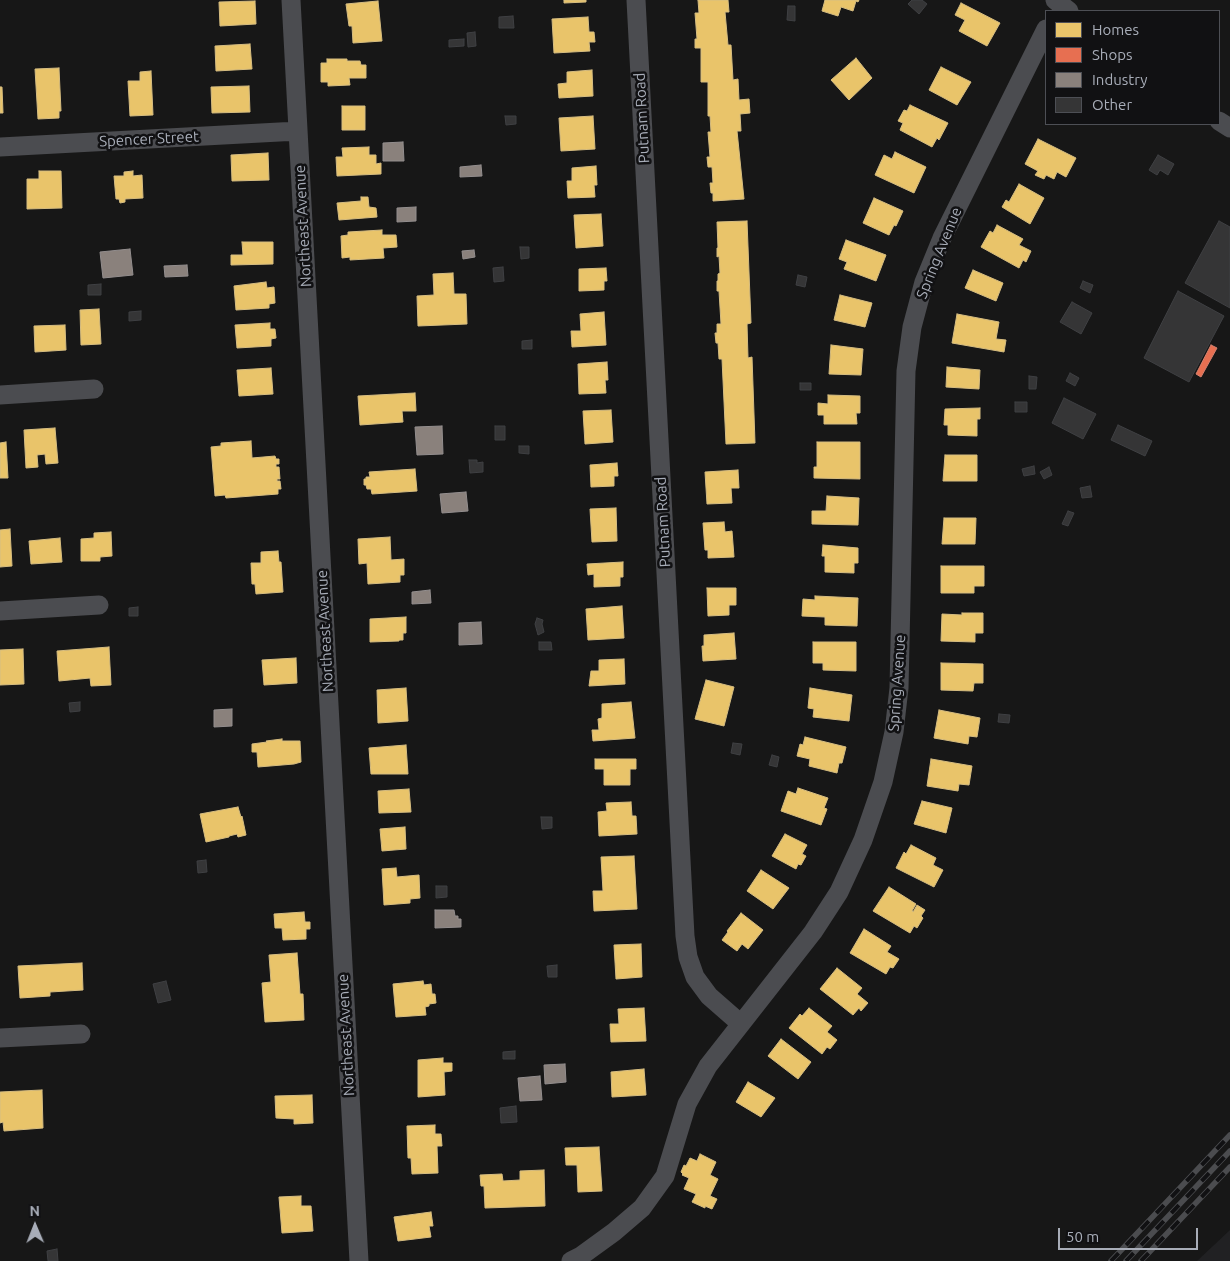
<!DOCTYPE html>
<html>
<head>
<meta charset="utf-8">
<style>
  body { margin:0 }
  #map { position:relative; width:1230px; height:1261px; overflow:hidden; background:#171717; font-family:Ubuntu,sans-serif }
  canvas { display:block }
  .legend { position:absolute; left:1045px; top:10px; width:175px; height:115px; box-sizing:border-box; background:#111113; border:1px solid #4d4f55; margin:0; padding:6px 9px; list-style:none; font-size:15px; color:#a8adb8 }
  .legend li { display:flex; align-items:center; gap:10px; height:25px }
  .legend b { width:25px; border:1px solid #4d4f55 }
  .north { position:absolute; left:10px; top:1201px; width:50px; height:50px; -webkit-text-stroke:4px #111113; paint-order:stroke; rotate:359deg; font-size:14px; font-weight:700; line-height:20px; text-align:center; color:#a8adb8 }
  .north::after { content:''; display:block; margin:auto; width:18px; height:22px; background:#a8adb8; clip-path:polygon(50% 0,100% 100%,50% 72%,0 100%) }
  .scale { position:absolute; left:1058px; top:1228px; width:140px; height:22px; box-sizing:border-box; border:2px solid #a8adb8; border-top:0; padding-left:6px; font-size:15px; line-height:18px; white-space:nowrap; color:#a8adb8; -webkit-text-stroke:4px #111113; paint-order:stroke }
</style>
</head>
<body>
<div id="map">
<canvas width="1230" height="1261"></canvas>
<ul class="legend">
<li><b style="height:14px;background:#e9c46a"></b>Homes</li>
<li><b style="height:14px;background:#e76f51"></b>Shops</li>
<li><b style="height:14px;background:#8a817c"></b>Industry</li>
<li><b style="height:14px;background:#353536"></b>Other</li>
</ul>
<div class="north">N</div>
<div class="scale">50 m</div>
</div>
<script>
const c = document.querySelector('canvas').getContext('2d');
c.lineJoin = 'round';
function paint(path, color) { c.fillStyle = color; c.fill(path, 'evenodd'); }
const toPath = rows => new Path2D(rows.map(r => 'M' + r).join(''));
function trace(path, color, width, dash) { c.strokeStyle = color; c.lineWidth = width; c.lineCap = dash ? 'butt' : 'round'; c.setLineDash(dash || []); c.stroke(path); }
function label(font, color, halo, rows, align = 'center') {
  c.font = font + ' Ubuntu,sans-serif'; c.lineWidth = 5; c.setLineDash([]); c.textBaseline = 'middle'; c.strokeStyle = halo; c.fillStyle = color; for (const [text, x, y, turn = 0] of rows) {
    c.save(); c.translate(x, y); c.rotate((+turn || 0) * Math.PI / 180); c.textAlign = isNaN(turn) ? turn : align; if (halo) c.strokeText(text, 0, 0); c.fillText(text, 0, 0); c.restore();
  }
}
const built = toPath([
  [1230,1230,1230,1261,1197,1261]
]);
const homes = toPath([
  [564,0,586,0,586,2,564,3,564,0],
  [698,0,728,0,729,12,725,12,728,45,731,45,733,80,738,79,739,100,749,99,750,113,740,114,741,131,737,131,744,199,713,201,713,193,711,193,710,183,713,183,712,167,708,167,707,157,710,157,708,132,711,132,710,116,708,116,708,82,701,82,701,48,695,48,695,39,697,39,695,13,699,13,698,0],
  [825,0,859,0,858,2,856,1,853,11,841,7,838,16,822,11,825,0],
  [255,1,256,24,220,26,219,2,255,1],
  [378,1,382,41,353,43,352,26,349,26,346,4,378,1],
  [961,3,1000,23,987,46,959,31,965,20,955,15,961,3],
  [588,17,589,32,594,32,595,42,589,42,590,51,554,53,552,19,588,17],
  [250,44,252,69,216,71,215,46,250,44],
  [856,58,872,78,849,100,831,80,856,58],
  [327,59,347,59,347,61,360,61,361,65,366,65,366,78,349,78,350,85,328,86,328,82,321,82,321,63,327,63,327,59],
  [941,67,971,82,957,105,929,90,941,67],
  [59,68,61,111,59,111,59,118,38,119,35,69,59,68],
  [592,70,593,96,559,98,558,84,567,83,567,72,592,70],
  [151,71,153,115,130,116,128,81,140,81,140,72,151,71],
  [249,86,250,112,212,113,211,87,249,86],
  [0,87,2,87,3,113,0,113,0,87],
  [910,105,948,123,939,140,937,138,932,147,900,130,903,123,898,121,904,110,907,111,910,105],
  [342,106,365,106,365,130,342,130,342,106],
  [593,116,595,149,561,151,559,118,593,116],
  [1038,139,1076,158,1066,177,1057,172,1054,179,1046,175,1044,179,1035,175,1038,171,1025,164,1038,139],
  [369,147,369,155,376,155,376,164,381,163,381,174,337,176,336,157,343,157,342,148,369,147],
  [895,152,926,167,914,193,875,175,884,155,892,159,895,152],
  [268,153,269,180,232,181,231,155,268,153],
  [596,166,597,185,594,185,595,197,568,198,567,181,572,181,572,168,596,166],
  [39,171,61,171,62,208,27,209,27,179,39,179,39,171],
  [133,171,133,176,142,175,143,198,125,199,125,202,120,203,119,199,116,199,114,176,124,176,124,172,133,171],
  [1019,184,1044,198,1030,224,1002,207,1006,200,1009,202,1019,184],
  [361,197,368,197,369,207,376,208,377,217,339,220,337,203,361,201,361,197],
  [874,198,903,211,896,226,894,225,889,235,863,223,874,198],
  [601,214,603,246,576,248,574,215,601,214],
  [747,221,751,323,747,324,748,358,752,357,755,443,726,444,722,359,719,359,718,343,716,343,715,333,717,333,717,324,721,324,719,291,717,291,717,281,718,281,718,274,720,273,719,256,717,257,717,248,718,248,717,222,747,221],
  [997,225,1023,239,1019,245,1031,251,1026,262,1023,260,1019,268,981,247,990,231,993,233,997,225],
  [382,230,382,235,396,235,397,247,383,248,384,258,350,260,350,257,342,258,341,236,348,235,348,232,382,230],
  [846,240,886,255,876,281,844,269,847,262,839,259,846,240],
  [242,242,273,242,273,264,231,265,231,255,243,255,242,242],
  [606,268,607,281,604,281,604,290,579,291,579,269,606,268],
  [973,270,1003,283,996,301,965,288,973,270],
  [453,273,454,294,466,294,467,324,418,326,417,296,434,295,433,274,453,273],
  [266,282,267,288,274,287,275,303,269,304,269,308,236,310,234,286,266,282],
  [840,295,872,303,865,327,834,320,840,295],
  [99,309,101,344,81,345,80,310,99,309],
  [604,312,606,345,572,347,571,331,581,331,580,314,604,312],
  [957,314,999,322,996,339,1006,340,1004,352,952,343,957,314],
  [270,323,270,329,275,329,276,338,271,339,271,346,237,348,235,325,270,323],
  [65,325,66,350,35,352,34,326,65,325],
  [831,345,863,349,861,375,829,374,831,345],
  [607,362,608,380,605,380,606,393,579,394,578,364,607,362],
  [947,367,980,370,979,389,946,387,947,367],
  [271,368,273,394,239,396,237,370,271,368],
  [415,393,416,411,402,411,403,422,360,425,358,396,415,393],
  [828,395,860,396,860,413,856,413,857,424,824,424,824,415,818,415,818,403,828,404,828,395],
  [980,408,980,419,977,419,977,436,948,435,948,425,944,425,945,409,980,408],
  [611,410,613,442,585,444,583,411,611,410],
  [55,428,58,463,46,464,45,454,37,455,38,467,26,468,24,430,55,428],
  [251,441,252,458,275,456,276,459,279,459,279,464,276,464,276,467,279,467,280,479,277,479,277,481,280,481,281,489,278,489,278,494,226,498,225,495,215,496,211,447,221,446,221,443,251,441],
  [6,442,8,478,0,478,0,443,6,442],
  [817,442,860,442,860,479,814,478,814,467,817,467,817,442],
  [945,455,977,455,977,481,943,481,945,455],
  [617,463,618,476,614,476,614,486,591,487,590,465,617,463],
  [415,469,417,491,372,494,371,489,367,489,366,485,364,485,364,479,366,479,366,477,370,477,369,472,415,469],
  [738,470,739,488,731,488,732,503,707,504,705,472,738,470],
  [827,496,859,498,858,525,812,524,812,511,826,511,827,496],
  [616,508,617,541,592,542,590,509,616,508],
  [944,518,976,518,975,544,942,544,944,518],
  [724,522,725,532,732,531,734,557,708,558,708,550,705,550,703,523,724,522],
  [10,529,12,566,0,567,0,530,10,529],
  [111,532,112,556,100,557,100,561,81,561,81,539,94,538,94,533,111,532],
  [390,537,391,560,404,559,404,575,400,575,400,582,368,584,367,563,359,564,358,539,390,537],
  [60,538,62,562,31,564,29,541,60,538],
  [823,545,858,548,858,563,854,563,854,573,825,572,825,556,822,556,823,545],
  [278,551,279,562,281,562,283,592,256,594,255,584,252,584,251,563,261,563,261,552,278,551],
  [623,562,623,577,620,577,620,586,594,587,594,574,588,575,587,564,623,562],
  [941,566,984,566,984,586,974,586,974,593,941,593,941,566],
  [707,588,736,588,736,605,729,605,729,615,708,616,707,588],
  [815,596,858,598,857,626,825,625,825,617,802,616,803,599,815,600,815,596],
  [622,606,624,638,588,640,586,609,622,606],
  [962,613,983,613,983,633,975,633,975,642,941,641,942,614,962,615,962,613],
  [406,617,406,633,403,633,403,640,399,640,399,641,370,642,370,619,406,617],
  [734,633,736,659,703,661,702,646,704,646,704,635,734,633],
  [813,642,856,642,856,671,823,670,823,663,813,663,813,642],
  [109,647,111,685,91,686,90,678,59,681,57,651,109,647],
  [23,649,24,684,0,685,0,650,23,649],
  [296,658,297,683,264,685,262,660,296,658],
  [624,659,625,684,589,686,591,671,599,671,599,660,624,659],
  [941,663,983,664,983,683,974,683,973,691,941,690,941,663],
  [706,680,734,687,724,726,695,719,706,680],
  [406,688,408,721,378,723,377,690,406,688],
  [810,688,852,695,849,721,813,717,814,709,808,708,810,688],
  [631,702,635,738,593,741,592,730,599,730,598,719,602,718,602,704,631,702],
  [939,710,980,718,977,737,969,736,968,744,934,738,939,710],
  [805,737,846,747,842,763,839,763,837,773,809,766,810,759,797,756,800,744,803,745,805,737],
  [282,739,282,741,300,741,301,762,294,764,258,767,257,752,252,752,252,744,267,742,266,741,282,739],
  [406,745,408,774,371,774,369,748,406,745],
  [595,759,636,759,636,769,630,769,630,785,604,785,604,769,595,769,595,759],
  [931,759,972,766,969,785,959,784,958,791,927,786,931,759],
  [798,788,828,798,824,808,827,809,821,825,781,811,788,791,796,794,798,788],
  [409,789,411,812,379,813,378,791,409,789],
  [922,801,952,808,946,833,914,824,922,801],
  [631,802,632,816,636,816,637,834,599,836,598,812,607,811,606,803,631,802],
  [238,807,241,817,242,816,246,835,238,837,237,834,229,836,229,837,206,842,200,814,238,807],
  [405,827,406,849,382,851,380,829,405,827],
  [785,834,807,845,802,854,806,856,801,865,798,864,796,869,772,856,785,834],
  [911,845,936,858,933,865,943,870,934,887,896,868,904,852,906,854,911,845],
  [634,856,637,909,594,911,593,891,603,891,601,857,634,856],
  [396,868,397,877,419,875,420,898,410,899,410,903,384,905,382,869,396,868],
  [761,870,789,888,773,909,747,891,761,870],
  [889,887,916,904,912,911,913,912,917,905,925,910,921,916,923,918,917,928,914,926,910,933,873,911,889,887],
  [304,912,305,922,310,922,310,929,306,929,306,939,283,940,282,928,275,928,274,914,304,912],
  [741,913,763,930,748,949,742,944,737,951,722,940,728,932,727,931,741,913],
  [864,929,891,946,887,952,899,959,893,968,890,967,886,974,850,953,864,929],
  [641,944,642,977,616,979,614,945,641,944],
  [297,953,300,994,303,994,304,1020,265,1022,262,983,271,982,269,955,297,953],
  [82,963,83,990,50,992,50,996,20,998,18,966,82,963],
  [837,968,862,988,857,994,868,1003,861,1011,859,1008,853,1015,820,989,837,968],
  [423,981,424,985,431,984,432,994,435,994,436,1003,429,1004,429,1006,425,1007,426,1015,396,1017,393,984,423,981],
  [644,1008,646,1041,611,1042,610,1024,619,1024,618,1009,644,1008],
  [809,1008,832,1026,827,1032,837,1040,830,1049,827,1047,822,1054,789,1028,800,1014,802,1016,809,1008],
  [781,1039,811,1062,798,1079,768,1056,781,1039],
  [443,1058,443,1063,452,1063,452,1071,444,1072,445,1095,418,1097,418,1060,443,1058],
  [644,1069,646,1095,612,1097,611,1072,644,1069],
  [748,1082,775,1098,761,1117,736,1102,748,1082],
  [42,1090,43,1128,4,1131,3,1122,0,1123,0,1092,42,1090],
  [312,1095,313,1123,294,1124,294,1119,276,1118,275,1096,312,1095],
  [435,1125,435,1134,441,1134,442,1146,437,1146,438,1173,412,1174,411,1158,408,1158,407,1126,435,1125],
  [599,1147,602,1191,578,1192,577,1165,566,1165,565,1148,599,1147],
  [700,1154,716,1162,710,1175,718,1179,710,1196,717,1199,712,1209,705,1206,705,1208,692,1202,696,1194,684,1189,689,1178,682,1175,683,1174,681,1172,684,1165,686,1166,690,1158,697,1161,700,1154],
  [544,1170,545,1206,485,1208,484,1186,481,1186,480,1175,502,1174,503,1181,520,1180,520,1171,544,1170],
  [301,1196,301,1206,311,1206,313,1231,282,1233,279,1197,301,1196],
  [431,1212,433,1226,429,1226,431,1237,398,1241,394,1217,431,1212]
]);
const shops = toPath([
  [1211,345,1217,348,1201,377,1196,374,1211,345]
]);
const industry = toPath([
  [403,142,404,161,383,161,383,143,403,142],
  [481,165,482,176,460,177,460,167,481,165],
  [416,207,416,221,397,222,397,208,416,207],
  [130,249,133,275,103,278,100,252,130,249],
  [474,250,475,257,463,259,462,251,474,250],
  [187,265,188,276,165,277,164,266,187,265],
  [442,426,443,454,417,455,415,427,442,426],
  [466,492,468,511,442,513,440,494,466,492],
  [430,590,431,603,412,604,412,592,430,590],
  [481,622,482,644,459,645,459,623,481,622],
  [232,709,232,726,214,727,214,710,232,709],
  [435,910,454,910,455,916,458,916,458,919,461,919,461,927,435,928,435,910],
  [565,1064,566,1082,545,1084,544,1065,565,1064],
  [540,1076,542,1100,520,1101,518,1078,540,1076]
]);
const building = toPath([
  [912,0,922,0,927,4,919,14,908,4,912,0],
  [788,6,795,6,795,21,787,20,788,6],
  [513,16,514,28,499,28,499,17,513,16],
  [475,32,476,46,468,47,467,33,475,32],
  [464,39,464,46,449,47,449,40,464,39],
  [505,116,516,116,516,124,506,125,505,116],
  [1158,155,1174,164,1168,175,1160,170,1157,175,1149,170,1158,155],
  [1219,221,1230,227,1230,308,1185,283,1219,221],
  [520,247,529,247,529,258,521,259,520,247],
  [503,267,504,281,494,282,493,268,503,267],
  [798,275,807,277,805,287,796,285,798,275],
  [1083,281,1093,285,1090,293,1080,288,1083,281],
  [101,284,101,295,88,295,88,285,101,284],
  [1178,291,1224,316,1189,382,1144,358,1178,291],
  [1072,302,1092,313,1081,334,1060,322,1072,302],
  [141,311,141,320,129,321,129,312,141,311],
  [532,340,532,349,522,349,522,341,532,340],
  [1070,373,1079,378,1075,386,1066,381,1070,373],
  [1029,376,1037,377,1036,389,1029,389,1029,376],
  [800,383,811,383,811,390,800,390,800,383],
  [1064,398,1096,414,1083,439,1052,423,1064,398],
  [1015,402,1027,402,1027,412,1015,412,1015,402],
  [1118,425,1152,441,1145,456,1111,440,1118,425],
  [495,426,505,426,505,440,495,440,495,426],
  [519,446,529,446,529,454,519,453,519,446],
  [469,460,477,460,477,463,483,462,483,472,470,473,469,460],
  [1034,466,1035,474,1024,476,1022,469,1034,466],
  [1049,467,1052,475,1044,479,1040,472,1049,467],
  [1090,486,1092,497,1082,498,1080,488,1090,486],
  [1068,511,1074,513,1068,526,1062,524,1068,511],
  [138,607,138,616,129,616,129,608,138,607],
  [537,618,543,620,542,624,544,632,538,635,535,624,537,618],
  [539,642,551,642,552,650,539,650,539,642],
  [80,702,80,711,70,712,69,703,80,702],
  [999,714,1010,715,1009,723,998,722,999,714],
  [733,743,742,744,740,755,731,753,733,743],
  [772,755,779,757,777,767,769,765,772,755],
  [541,817,552,817,552,828,542,829,541,817],
  [206,860,207,872,198,873,197,861,206,860],
  [436,886,447,886,447,897,436,898,436,886],
  [557,965,557,977,548,977,547,966,557,965],
  [166,981,171,1000,158,1003,153,984,166,981],
  [515,1051,515,1059,503,1059,503,1052,515,1051],
  [516,1106,517,1122,501,1123,500,1108,516,1106],
  [57,1249,58,1261,48,1261,47,1251,57,1249]
]);
const street = toPath([
  [291,0,359,1261],
  [636,0,685,936,688,957,695,977,709,996,741,1024],
  [1055,0,1069,11],
  [1219,121,1230,128],
  [0,147,298,131],
  [0,395,94,389],
  [0,611,99,605],
  [0,1038,81,1034],
  [571,1261,581,1256,614,1232,642,1208,665,1176,687,1104,708,1066,813,932,839,892,863,840,883,782,894,732,899,688,906,371,912,327,924,282,942,238,1046,29]
]);
const rail = toPath([
  [1111,1261,1230,1135],
  [1126,1261,1230,1151],
  [1141,1261,1230,1167]
]);
const streetNames = [
  ["Putnam Road",642,118,-93],
  ["Spencer Street",149,139,-3],
  ["Northeast Avenue",303,226,-93],
  ["Spring Avenue",939,253,-68],
  ["Putnam Road",663,522,-93],
  ["Northeast Avenue",325,631,-93],
  ["Spring Avenue",897,683,-86],
  ["Northeast Avenue",346,1035,-93]
];
paint(built, '#212123');
paint(homes, '#e9c46a');
trace(homes, '#d6bd81', 1);
paint(shops, '#e76f51');
trace(shops, '#d48270', 1);
paint(industry, '#8a817c');
trace(industry, '#938e8e', 1);
paint(building, '#353536');
trace(building, '#3f4043', 1);
trace(street, '#4b4c50', 19);
trace(rail, '#4b4c4f', 5.5);
trace(rail, '#111113', 4, [11]);
label('15px', '#a8adb8', '#111113', streetNames);
</script>
</body>
</html>
